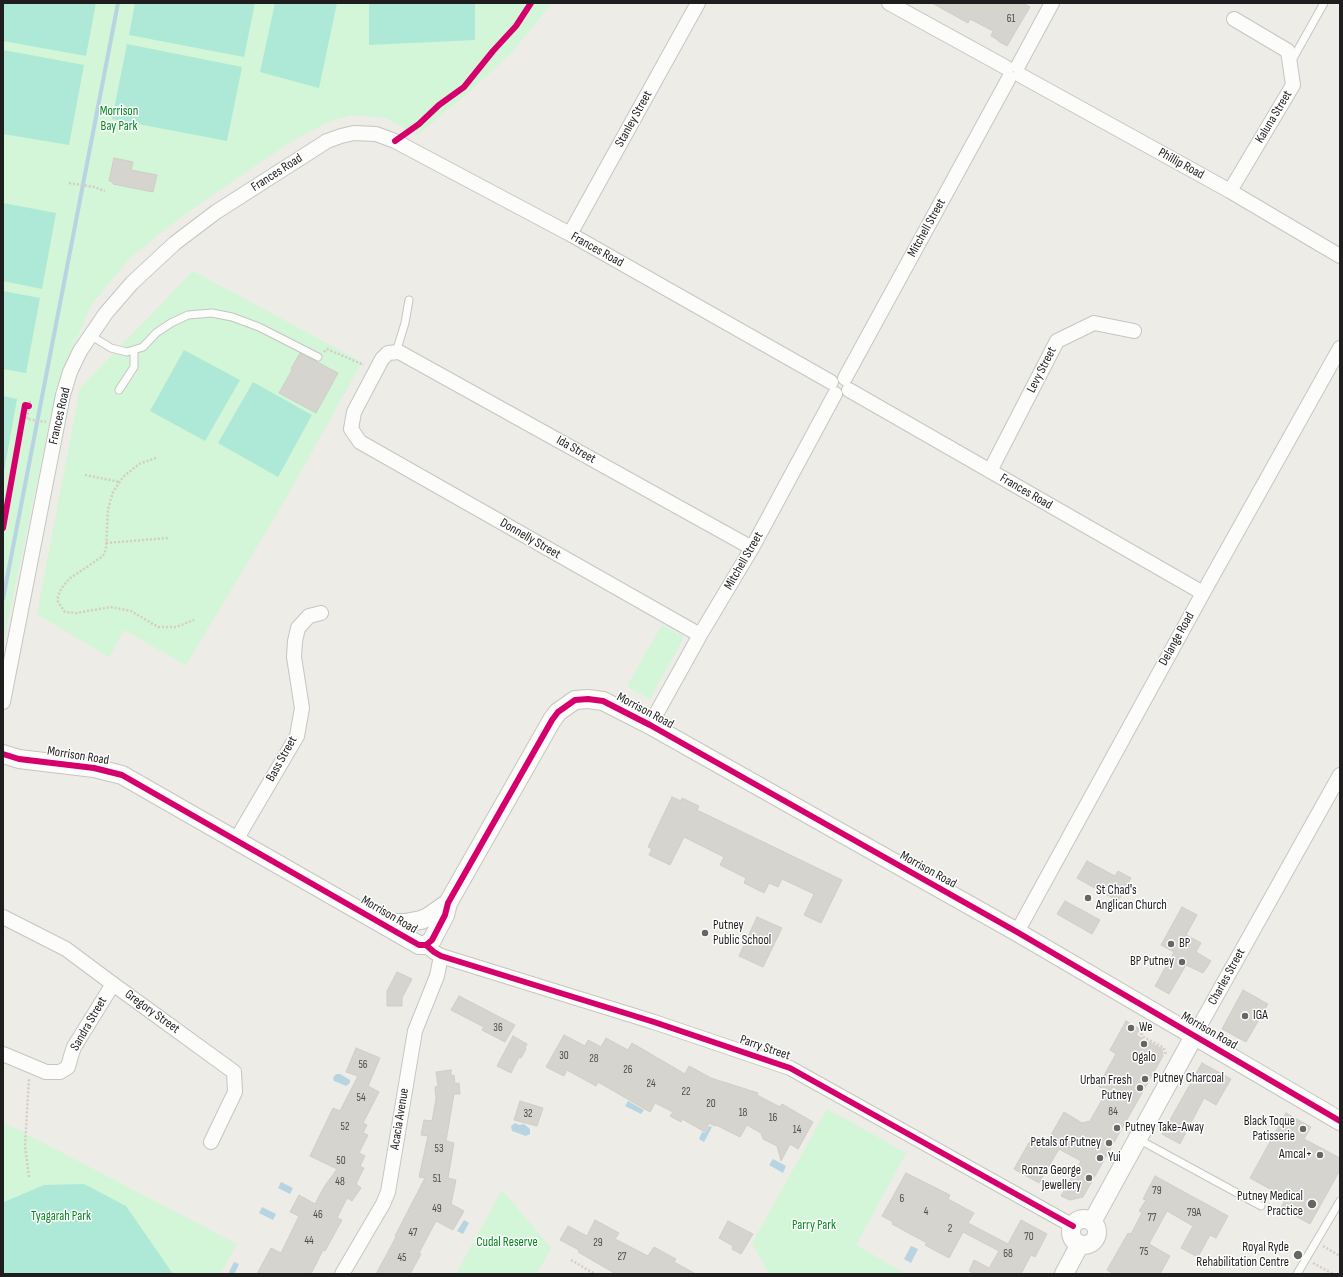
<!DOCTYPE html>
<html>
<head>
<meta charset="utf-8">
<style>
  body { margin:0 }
  #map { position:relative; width:1343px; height:1277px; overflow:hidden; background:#edece6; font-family:"Sofia Sans Condensed",sans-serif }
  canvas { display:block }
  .frame { position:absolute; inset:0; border:4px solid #1e1e1e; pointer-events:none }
</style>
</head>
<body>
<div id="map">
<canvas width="1343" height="1277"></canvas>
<div class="frame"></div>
</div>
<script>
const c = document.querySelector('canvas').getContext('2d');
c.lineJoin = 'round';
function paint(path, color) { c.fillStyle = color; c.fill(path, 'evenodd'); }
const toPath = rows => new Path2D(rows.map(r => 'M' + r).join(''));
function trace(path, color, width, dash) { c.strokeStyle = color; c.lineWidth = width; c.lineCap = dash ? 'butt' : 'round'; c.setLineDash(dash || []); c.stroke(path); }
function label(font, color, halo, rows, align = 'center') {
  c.font = font + ' "Sofia Sans Condensed",sans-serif'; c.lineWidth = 3; c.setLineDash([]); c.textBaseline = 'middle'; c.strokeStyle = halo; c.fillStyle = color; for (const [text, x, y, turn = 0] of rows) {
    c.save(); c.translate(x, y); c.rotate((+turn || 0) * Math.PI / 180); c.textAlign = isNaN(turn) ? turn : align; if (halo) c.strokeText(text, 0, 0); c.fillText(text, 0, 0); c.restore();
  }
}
const park = toPath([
  [3,3,552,3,512,52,468,93,417,135,386,118,352,115,330,121,292,141,208,198,168,227,130,258,92,304,58,382,3,644],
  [193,271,362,362,286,498,186,665,124,630,109,657,37,614,80,388],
  [662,625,683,636,683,639,650,699,627,686],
  [827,1109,906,1153,856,1245,906,1274,769,1274,752,1243],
  [3,1122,237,1244,220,1274,3,1274],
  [502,1190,551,1248,537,1274,456,1274]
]);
const pitch = toPath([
  [3,3,96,3,86,56,3,41],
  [135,3,255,3,244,57,129,35],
  [275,3,337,3,319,88,260,72],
  [369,3,475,3,475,40,369,45],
  [127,44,242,67,227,141,112,119],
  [3,50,84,65,69,145,3,134],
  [3,203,56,213,42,289,3,281],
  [3,291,40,298,26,373,3,369],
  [184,350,240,380,205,441,150,411],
  [253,382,312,415,278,477,218,443],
  [3,396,17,399,3,477],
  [84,1184,126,1206,173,1274,3,1274,4,1202,44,1185]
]);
const water = toPath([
  [336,1074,340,1074,350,1080,350,1083,346,1086,334,1081,333,1078],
  [628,1101,644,1110,641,1114,625,1106],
  [515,1123,519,1125,524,1124,530,1129,530,1134,526,1136,512,1131,511,1126],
  [709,1126,712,1127,704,1142,699,1139,702,1132,705,1133],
  [773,1159,786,1166,783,1173,769,1165],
  [281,1182,293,1188,290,1194,278,1188],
  [262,1207,276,1214,273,1220,259,1213],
  [464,1220,469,1223,463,1234,457,1231],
  [911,1246,918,1249,911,1263,904,1259],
  [234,1262,239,1264,235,1273,237,1274,228,1274]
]);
const stream = toPath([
  [3,599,118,3]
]);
const building = toPath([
  [932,3,1023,3,1030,7,1007,46,998,41,998,40,991,36,993,31,970,19,968,23,932,3],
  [114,158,133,162,131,170,157,175,153,192,113,184,113,182,109,181,114,158],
  [300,353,338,373,316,413,279,393,292,370,291,369,300,353],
  [672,797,681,801,682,798,699,806,697,810,842,880,821,923,804,915,814,894,782,879,778,887,769,883,764,893,744,883,746,878,720,865,724,857,684,837,670,865,649,855,652,849,648,847,672,797],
  [1087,861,1115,876,1118,871,1131,878,1118,901,1077,878,1087,861],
  [1065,901,1100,920,1092,934,1057,914,1065,901],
  [1182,907,1197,915,1186,935,1201,943,1196,952,1211,961,1203,973,1186,965,1169,994,1155,986,1174,952,1161,945,1182,907],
  [757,917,782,928,763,967,739,956,757,917],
  [397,972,412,979,402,998,402,1006,387,1006,387,991,397,972],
  [1243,990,1268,1004,1246,1042,1222,1029,1243,990],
  [459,996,515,1025,505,1042,482,1030,484,1027,451,1010,459,996],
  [1126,1021,1140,1029,1136,1035,1162,1049,1163,1056,1083,1197,1070,1200,1061,1196,1081,1161,1059,1149,1039,1183,1014,1169,1031,1139,1044,1147,1064,1112,1082,1123,1090,1121,1107,1091,1098,1086,1116,1054,1110,1050,1126,1021],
  [564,1035,585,1046,588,1040,601,1047,606,1038,628,1050,632,1043,685,1074,689,1066,711,1078,758,1093,757,1095,780,1107,782,1104,813,1122,798,1149,790,1144,781,1161,777,1146,763,1139,761,1133,747,1125,740,1137,716,1125,715,1126,709,1123,705,1132,682,1119,681,1122,670,1116,673,1112,655,1103,650,1112,598,1082,596,1086,567,1070,564,1076,546,1067,564,1035],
  [513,1036,527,1044,525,1048,526,1049,521,1058,519,1057,511,1073,497,1066,513,1036],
  [356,1048,380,1058,368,1086,379,1092,363,1123,367,1125,363,1133,368,1135,359,1153,365,1156,360,1166,364,1168,356,1184,361,1188,352,1201,347,1198,337,1218,342,1220,325,1251,323,1250,311,1274,257,1274,271,1248,281,1253,299,1216,290,1212,299,1195,315,1204,324,1187,337,1169,310,1156,333,1108,340,1111,358,1076,346,1072,356,1048],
  [1202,1063,1231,1079,1216,1105,1204,1098,1180,1144,1162,1134,1202,1063],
  [451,1070,451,1076,454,1075,455,1084,459,1083,460,1094,454,1094,446,1141,454,1143,448,1178,456,1180,451,1204,464,1211,453,1230,436,1221,419,1253,421,1254,410,1274,376,1274,396,1237,395,1236,425,1178,419,1177,428,1136,421,1135,424,1120,432,1121,436,1099,435,1087,438,1086,436,1072,451,1070],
  [520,1101,543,1108,537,1126,514,1120,520,1101],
  [1286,1113,1311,1127,1304,1139,1340,1158,1340,1170,1310,1224,1281,1208,1286,1198,1250,1178,1286,1113],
  [906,1173,950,1195,948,1199,974,1213,968,1223,1008,1244,1021,1220,1047,1234,1035,1257,1031,1255,1021,1274,975,1274,969,1271,974,1260,989,1268,999,1251,963,1232,949,1258,925,1245,927,1243,892,1224,893,1222,882,1216,906,1173],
  [1155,1176,1228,1216,1216,1238,1210,1235,1198,1257,1181,1248,1193,1226,1167,1211,1149,1244,1170,1256,1160,1274,1114,1274,1107,1270,1128,1233,1131,1234,1142,1213,1139,1211,1146,1200,1143,1199,1155,1176],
  [595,1220,619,1233,615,1239,648,1256,654,1247,676,1259,674,1262,696,1274,616,1274,578,1252,579,1250,560,1240,568,1226,587,1236,595,1220],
  [728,1221,753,1234,741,1254,732,1249,733,1246,719,1238,728,1221]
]);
const path = toPath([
  [69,183,94,187,105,191],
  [324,352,327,349,364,365],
  [30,401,27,419,46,422],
  [156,458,139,464,123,477,113,492,108,509,106,549,103,556,69,579,61,589,58,596,58,602,65,612,76,613,111,607,131,611,158,627,176,627,194,620],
  [85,475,120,482],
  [106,543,168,538],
  [1144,1026,1141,1031,1142,1036,1164,1048,1166,1055],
  [29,1177,25,1146,29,1078],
  [1323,1246,1340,1256],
  [1095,1249,1105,1231],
  [571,1260,595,1274],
  [1313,1263,1333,1274]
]);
const service = toPath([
  [1291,62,1324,3],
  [90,335,111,348,127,352,143,347,156,333,171,323,188,315,212,313,232,317,259,327,318,357],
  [396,352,405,323,409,300],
  [119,390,134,367,134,350],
  [1138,1139,1261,1206],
  [1297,1274,1340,1201]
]);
const minor = toPath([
  [889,3,1007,68],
  [1018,66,1052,3],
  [1020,75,1230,191,1340,256],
  [1230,191,1293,85,1288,51,1234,19],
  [570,234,698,3],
  [845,378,1009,78],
  [849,390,1203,593],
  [990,471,1057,341,1094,323,1134,331],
  [700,635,360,442,351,429,354,412,382,359,388,353,399,352,752,548],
  [3,702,63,395,70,372,80,351,106,313,132,283,175,243,216,212,302,157,327,141,341,136,354,133,376,134,395,141,570,234,831,382],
  [650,725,700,635,752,548,835,394],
  [236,840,297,736,302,708,294,657,295,641,298,628,309,616,321,613],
  [3,917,66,949,113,984,234,1072,235,1092,211,1142],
  [1017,932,1203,593,1340,348],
  [426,945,434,952,441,956,654,1022,790,1068,1073,1226],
  [1194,1036,1340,775],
  [3,1054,46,1072,60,1072,68,1067,71,1056,74,1047,113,984],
  [342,1274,383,1204,388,1192,415,1031,437,976,441,956]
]);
const tertiary = toPath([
  [3,754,19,759,94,768,122,775,412,941,419,945,426,945,432,940,445,915,448,903,552,720,558,712,575,700,588,699,603,701,650,725,1017,932,1340,1121],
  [382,923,405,923,421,920,428,917,448,903],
  '1071 1232a13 13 0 1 1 26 0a13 13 0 1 1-26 0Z',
  [1092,1222,1194,1036],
  [1064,1274,1080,1244]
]);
const cycleway = toPath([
  [395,141,419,124,439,105,464,87,493,51,516,26,531,3],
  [3,528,25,405,29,406],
  [3,754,19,759,94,768,122,775,412,941,419,945,426,945,432,940,445,915,448,903,552,720,558,712,575,700,588,699,603,701,650,725,1017,932,1340,1121],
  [426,945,434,952,441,956,654,1022,790,1068,1073,1226]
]);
const markers = [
  [1088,898,4,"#666664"],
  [705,933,4,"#666664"],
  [1171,944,4,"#666664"],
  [1182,962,4,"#666664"],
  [1245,1016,4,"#666664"],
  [1131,1028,4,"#666664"],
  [1144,1044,4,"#666664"],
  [1145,1079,4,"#666664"],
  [1140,1088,4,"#666664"],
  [1117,1128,4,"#666664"],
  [1303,1129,4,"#666664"],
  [1109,1143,4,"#666664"],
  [1320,1155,4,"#666664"],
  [1100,1158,4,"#666664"],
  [1089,1178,4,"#666664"],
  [1312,1204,5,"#666664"],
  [1298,1255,5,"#666664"]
];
const numberNames = [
  ["61",1011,19],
  ["36",498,1028],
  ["30",564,1056],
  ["28",594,1059],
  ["56",363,1065],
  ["26",628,1070],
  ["24",651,1084],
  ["22",686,1092],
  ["54",361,1098],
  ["20",711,1104],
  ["84",1113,1112],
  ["18",743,1113],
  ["32",528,1114],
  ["16",773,1118],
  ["52",345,1127],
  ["14",797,1130],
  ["53",439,1149],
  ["50",341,1161],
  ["51",437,1179],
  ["48",340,1182],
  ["79",1157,1191],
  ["6",902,1199],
  ["49",437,1209],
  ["4",926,1212],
  ["79A",1194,1213],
  ["46",318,1215],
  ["77",1152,1218],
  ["2",950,1229],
  ["47",413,1233],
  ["70",1029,1237],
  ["44",309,1241],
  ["29",598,1243],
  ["75",1144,1252],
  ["68",1008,1254],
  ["27",622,1257],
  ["45",402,1258]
];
const parkNames = [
  ["Morrison",119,112],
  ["Bay Park",119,127],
  ["Tyagarah Park",61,1217],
  ["Parry Park",814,1226],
  ["Cudal Reserve",507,1243]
];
const streetNames = [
  ["Kaluna Street",1274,117,-59],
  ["Stanley Street",634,119,-61],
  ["Phillip Road",1181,164,29],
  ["Frances Road",277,173,-33],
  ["Mitchell Street",927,228,-61],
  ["Frances Road",597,250,29],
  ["Levy Street",1042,370,-63],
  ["Frances Road",60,416,-77],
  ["Ida Street",576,450,29],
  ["Frances Road",1026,492,30],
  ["Donnelly Street",530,539,30],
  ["Mitchell Street",744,561,-60],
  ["Delange Road",1177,639,-61],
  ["Morrison Road",645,711,28],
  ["Morrison Road",78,756,9],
  ["Bass Street",282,759,-61],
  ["Morrison Road",928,870,29],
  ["Morrison Road",389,915,30],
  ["Charles Street",1227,977,-61],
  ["Gregory Street",152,1012,36],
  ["Sandra Street",89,1024,-60],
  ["Morrison Road",1209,1031,30],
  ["Parry Street",765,1048,19],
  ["Acacia Avenue",400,1119,-81]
];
const poiNames = [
  ["St Chad's",1096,891],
  ["Anglican Church",1096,906],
  ["Putney",713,926],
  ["Public School",713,941],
  ["BP",1179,944],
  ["BP Putney",1174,962,"right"],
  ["IGA",1253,1016],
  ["We",1139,1028],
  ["Ogalo",1144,1058,"center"],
  ["Putney Charcoal",1153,1079],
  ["Urban Fresh",1132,1081,"right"],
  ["Putney",1132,1096,"right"],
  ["Black Toque",1295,1122,"right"],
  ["Patisserie",1295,1137,"right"],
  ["Putney Take-Away",1125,1128],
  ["Petals of Putney",1101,1143,"right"],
  ["Amcal+",1312,1155,"right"],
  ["Yui",1108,1158],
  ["Ronza George",1081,1171,"right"],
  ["Jewellery",1081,1186,"right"],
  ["Putney Medical",1303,1197,"right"],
  ["Practice",1303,1212,"right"],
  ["Royal Ryde",1289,1248,"right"],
  ["Rehabilitation Centre",1289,1263,"right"]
];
paint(park, '#d2f6d7');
paint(pitch, '#aee9d7');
paint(water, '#b7d4e3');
trace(stream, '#b7d4e3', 4);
paint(building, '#d6d4cf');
trace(building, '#d0cdc7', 1);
trace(service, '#c5c5c2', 9);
trace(minor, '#c5c5c2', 16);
trace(tertiary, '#c5c5c2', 20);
trace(path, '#d7cbc6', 2.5, [2, 2]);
trace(service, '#fcfcfb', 7);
trace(minor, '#fcfcfb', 14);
trace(tertiary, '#fcfcfb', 18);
trace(cycleway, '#d6006c', 6);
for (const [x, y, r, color] of markers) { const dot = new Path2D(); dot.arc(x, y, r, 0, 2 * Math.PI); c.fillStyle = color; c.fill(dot); trace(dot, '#fff', 1.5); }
label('11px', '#4d4c4b', null, numberNames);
label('13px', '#01881e', '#fff', parkNames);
label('13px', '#1e1e1e', '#fff', streetNames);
label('13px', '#1e1e1e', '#fff', poiNames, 'left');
</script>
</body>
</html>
